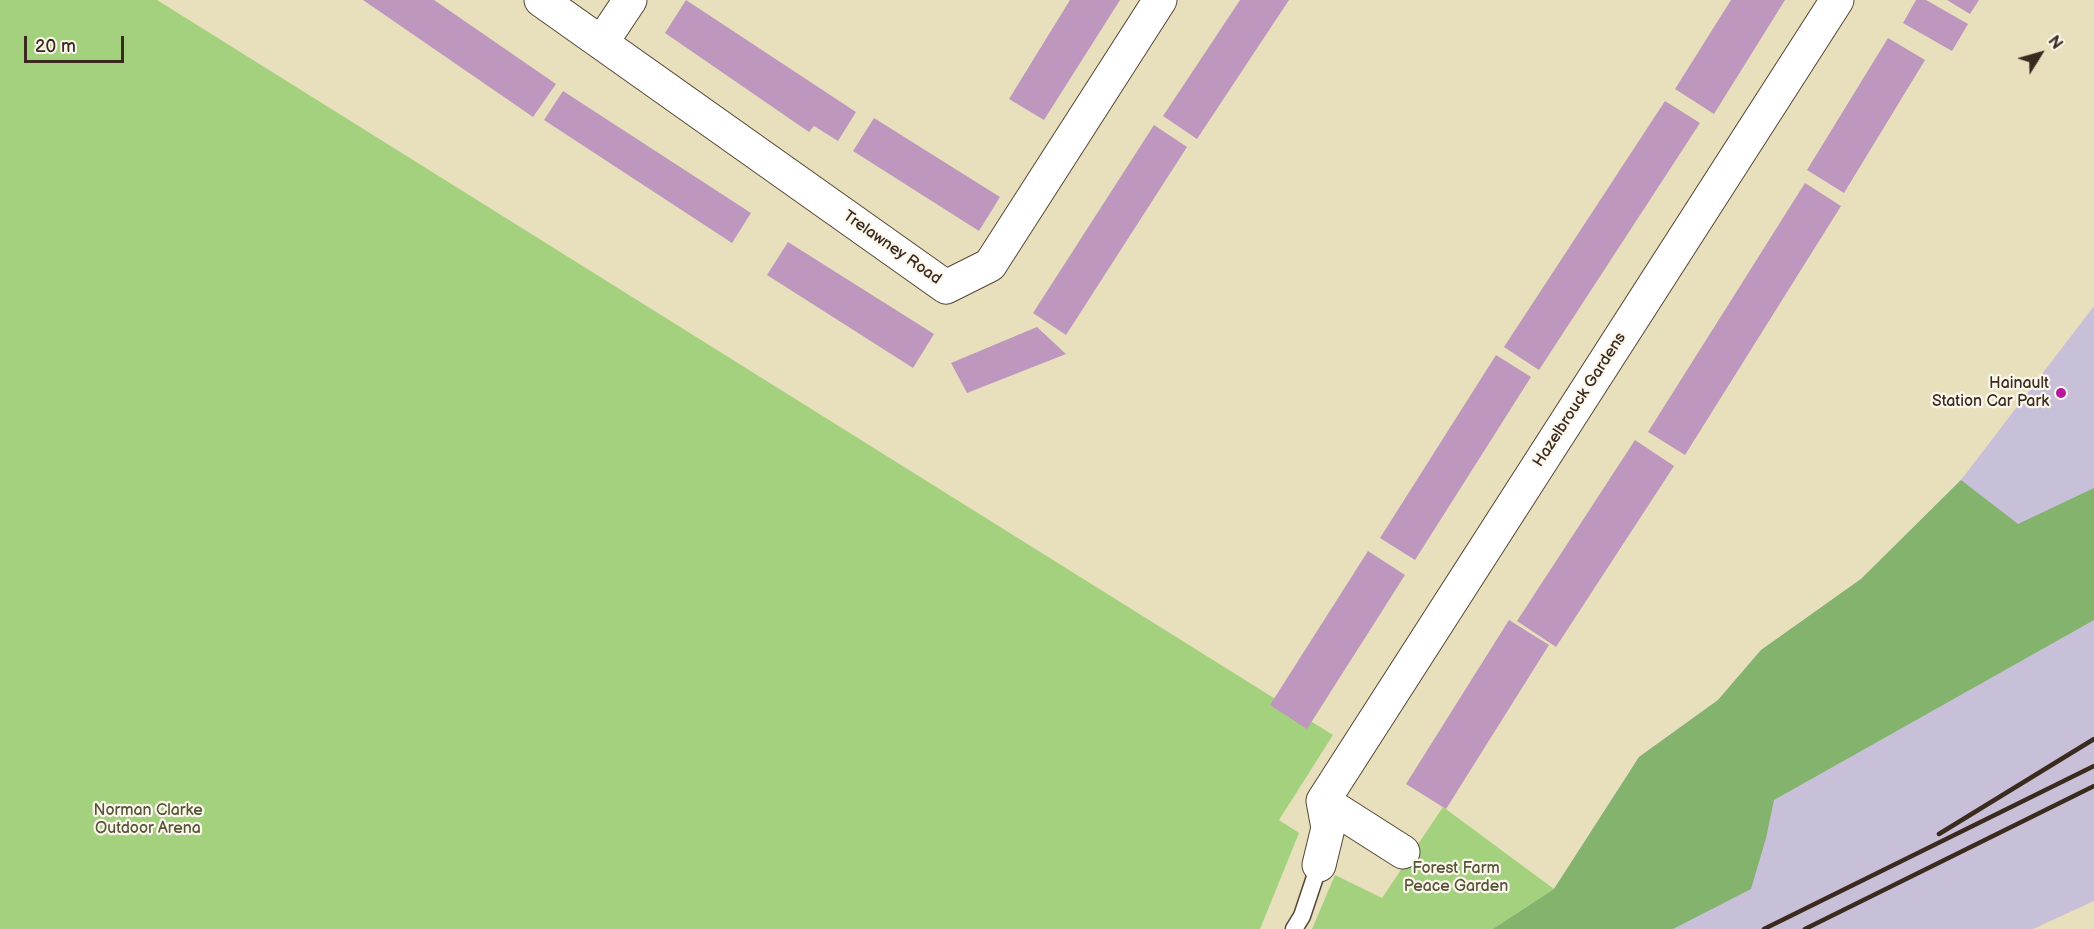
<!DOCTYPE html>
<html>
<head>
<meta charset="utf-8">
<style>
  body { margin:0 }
  #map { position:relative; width:2094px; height:929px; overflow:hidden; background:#e8e0bc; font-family:"Balsamiq Sans",sans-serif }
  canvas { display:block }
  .north { position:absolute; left:2010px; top:24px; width:60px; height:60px; -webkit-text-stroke:4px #fbf7ec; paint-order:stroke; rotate:53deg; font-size:16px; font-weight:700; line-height:24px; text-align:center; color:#3b2a1e }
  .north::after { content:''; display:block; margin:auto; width:21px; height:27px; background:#3b2a1e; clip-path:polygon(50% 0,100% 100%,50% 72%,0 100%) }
  .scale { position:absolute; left:24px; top:36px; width:100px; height:27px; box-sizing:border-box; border:3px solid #3b2a1e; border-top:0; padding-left:8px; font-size:18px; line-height:21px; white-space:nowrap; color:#3b2a1e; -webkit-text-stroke:4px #fbf7ec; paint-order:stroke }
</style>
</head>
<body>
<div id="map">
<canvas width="2094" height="929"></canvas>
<div class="north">N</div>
<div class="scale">20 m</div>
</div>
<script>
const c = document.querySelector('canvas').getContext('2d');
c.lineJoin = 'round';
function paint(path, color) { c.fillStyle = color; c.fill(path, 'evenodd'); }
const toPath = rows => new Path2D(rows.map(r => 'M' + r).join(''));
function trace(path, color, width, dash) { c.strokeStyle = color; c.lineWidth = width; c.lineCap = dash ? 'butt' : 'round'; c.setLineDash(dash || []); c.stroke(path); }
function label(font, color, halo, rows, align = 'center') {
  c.font = font + ' "Balsamiq Sans",sans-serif'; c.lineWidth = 4.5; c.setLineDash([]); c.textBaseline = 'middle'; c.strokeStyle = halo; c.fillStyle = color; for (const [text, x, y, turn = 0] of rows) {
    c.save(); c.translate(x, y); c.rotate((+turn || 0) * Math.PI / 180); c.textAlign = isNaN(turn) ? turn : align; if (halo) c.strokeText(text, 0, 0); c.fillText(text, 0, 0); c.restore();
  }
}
const industrial = toPath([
  [2094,306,2094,901,2033,929,1492,929,1554,889,1639,757,1718,700,1761,650,1861,579,1961,480]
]);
const green = toPath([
  [0,0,157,0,1333,735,1279,820,1299,833,1260,929,0,929],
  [1443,807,1554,889,1493,929,1312,929,1335,875,1382,898]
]);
const forest = toPath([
  [1961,480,2018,524,2094,488,2094,620,1774,800,1766,838,1751,889,1673,929,1493,929,1554,889,1639,757,1718,700,1761,650,1861,579]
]);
const building = toPath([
  [363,0,434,0,556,84,533,117],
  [686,0,856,112,838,141,814,126,809,132,665,33],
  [1070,0,1120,0,1044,120,1009,99],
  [1240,0,1289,0,1197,139,1163,116],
  [1731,0,1785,0,1714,114,1675,89],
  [1916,0,1926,0,1968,24,1952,51,1903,23],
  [1947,0,1979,0,1970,14],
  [1888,38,1925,60,1844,193,1807,170],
  [563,91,751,213,732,243,544,120],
  [1665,101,1700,123,1539,370,1504,347],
  [874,118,1000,197,979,231,853,151],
  [1154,125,1187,147,1066,335,1033,313],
  [1805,183,1841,206,1685,455,1648,432],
  [788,242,934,334,913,368,767,275],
  [1037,327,1066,354,967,393,951,363],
  [1496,355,1531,377,1415,560,1380,538],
  [1635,440,1674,466,1556,647,1517,621],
  [1368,551,1405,575,1307,729,1270,705],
  [1509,620,1549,645,1446,809,1406,784]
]);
const lane = toPath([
  [1294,929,1302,916,1319,865]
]);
const street = toPath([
  [541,0,946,287,990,265,1160,0],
  [602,42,630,0],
  [1323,801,1403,852],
  [1319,865,1328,828,1323,801,1837,0]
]);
const rail = toPath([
  [1939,834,2094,739],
  [1764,929,2094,766],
  [1805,929,2094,786]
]);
const markers = [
  [2061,393,6,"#b5179e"]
];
const streetNames = [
  ["Trelawney Road",892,248,35],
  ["Hazelbrouck Gardens",1580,400,-57]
];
const poiNames = [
  ["Hainault",2049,384],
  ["Station Car Park",2049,402]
];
const parkNames = [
  ["Norman Clarke",148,811],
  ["Outdoor Arena",148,829],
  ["Forest Farm",1456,869],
  ["Peace Garden",1456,887]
];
paint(industrial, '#c8bfd8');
paint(green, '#a4d17e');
paint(forest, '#83b36d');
paint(building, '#bd97be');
trace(lane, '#554536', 19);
trace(street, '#554536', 35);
trace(lane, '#fff', 16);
trace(street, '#fff', 33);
trace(rail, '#3b2a1e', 4.5);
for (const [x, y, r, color] of markers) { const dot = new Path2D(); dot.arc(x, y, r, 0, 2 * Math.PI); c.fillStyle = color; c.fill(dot); trace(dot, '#fbf7ec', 2); }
label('16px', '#3b2a1e', '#fbf7ec', streetNames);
label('16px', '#3b2a1e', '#fbf7ec', poiNames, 'right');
label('16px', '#555436', '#fbf7ec', parkNames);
</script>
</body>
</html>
